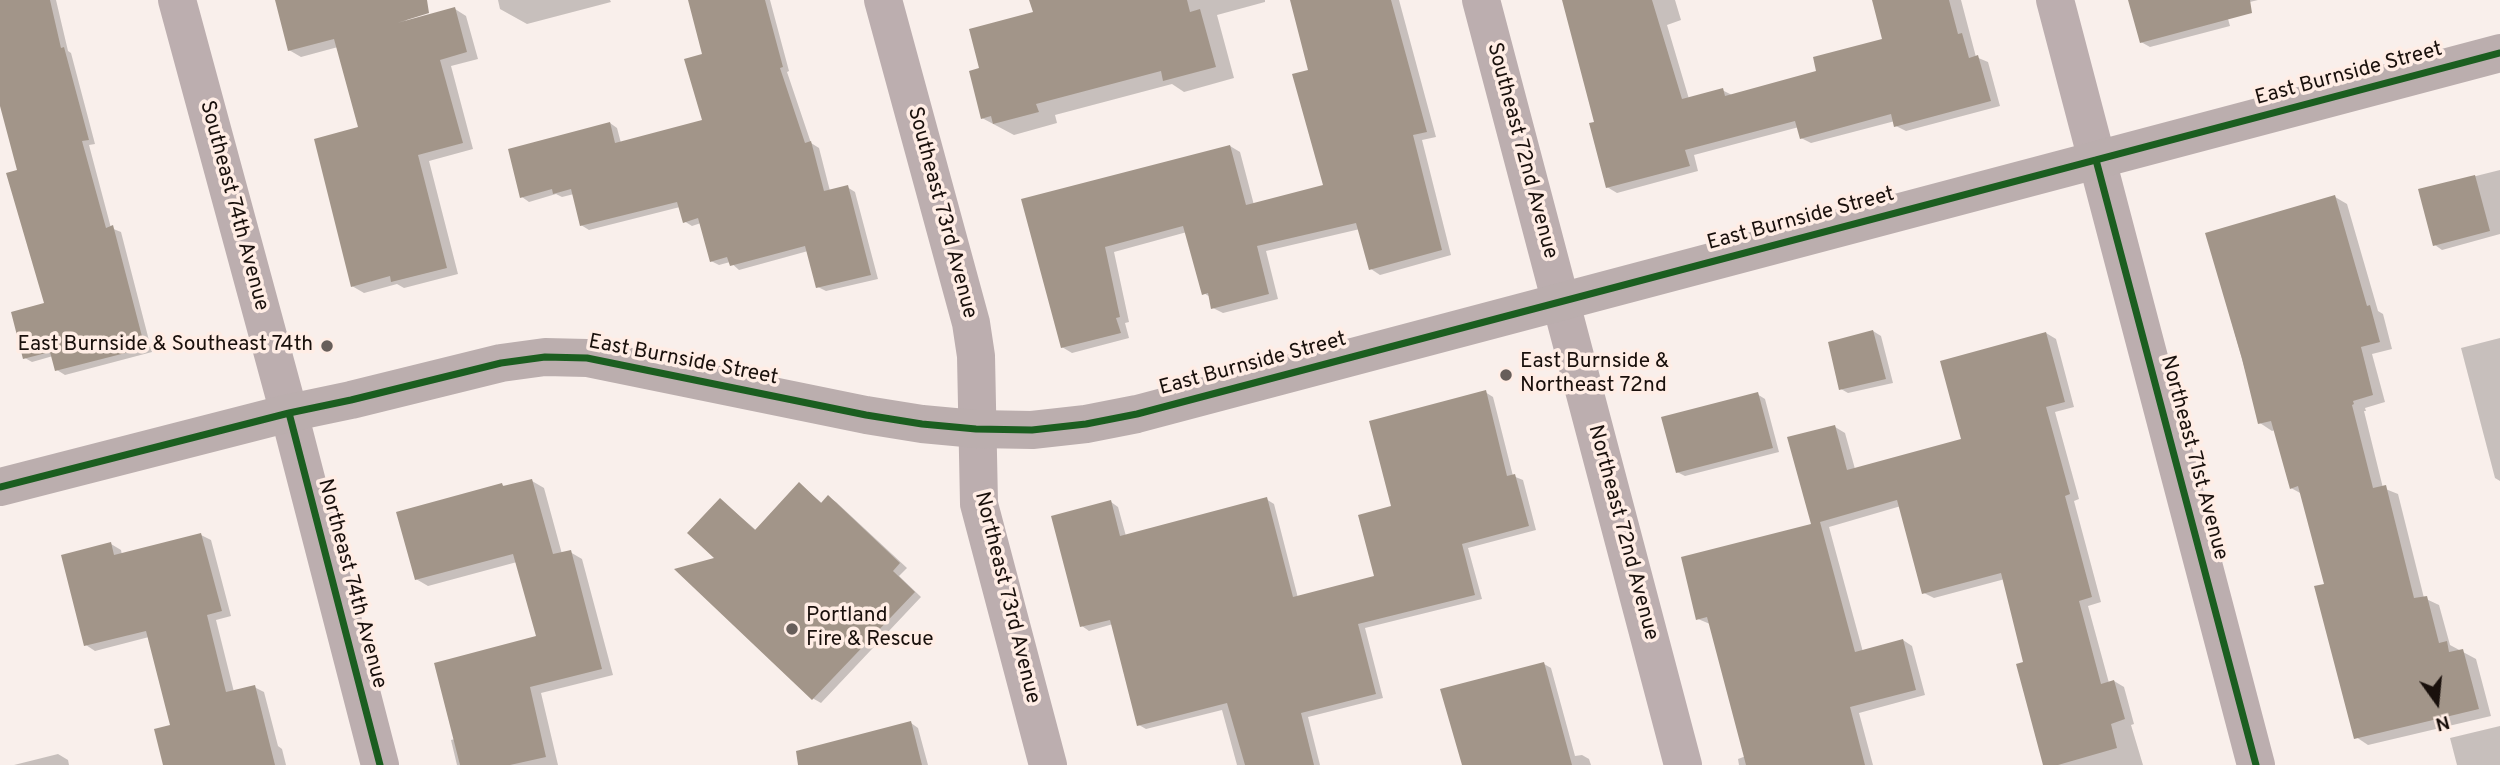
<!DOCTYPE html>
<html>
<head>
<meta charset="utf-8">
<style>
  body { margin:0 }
  #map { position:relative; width:2500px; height:765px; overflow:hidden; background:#f9efeb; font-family:Overpass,sans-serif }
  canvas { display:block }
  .north { position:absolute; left:2402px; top:667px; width:70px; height:70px; -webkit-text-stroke:5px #ffede5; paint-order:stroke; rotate:165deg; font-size:19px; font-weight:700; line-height:28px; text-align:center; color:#19100c }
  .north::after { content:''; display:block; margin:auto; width:24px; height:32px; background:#19100c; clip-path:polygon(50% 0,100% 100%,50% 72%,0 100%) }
</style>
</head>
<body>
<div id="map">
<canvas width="2500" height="765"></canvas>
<div class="north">N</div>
</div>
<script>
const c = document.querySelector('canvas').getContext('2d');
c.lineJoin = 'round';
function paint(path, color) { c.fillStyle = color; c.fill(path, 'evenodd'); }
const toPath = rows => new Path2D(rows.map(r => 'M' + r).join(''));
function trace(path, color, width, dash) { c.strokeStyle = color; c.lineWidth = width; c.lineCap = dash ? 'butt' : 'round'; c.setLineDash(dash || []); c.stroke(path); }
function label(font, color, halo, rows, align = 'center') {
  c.font = font + ' Overpass,sans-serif'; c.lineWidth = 7; c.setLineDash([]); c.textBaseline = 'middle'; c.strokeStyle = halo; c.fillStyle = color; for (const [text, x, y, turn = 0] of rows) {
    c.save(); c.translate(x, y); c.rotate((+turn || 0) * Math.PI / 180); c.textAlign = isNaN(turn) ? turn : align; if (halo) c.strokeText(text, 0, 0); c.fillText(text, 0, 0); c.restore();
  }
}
const shadow = toPath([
  [0,0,56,0,68,51,71,53,95,144,89,145,111,228,121,232,152,352,65,375,57,370,53,356,32,362,25,358,46,304,19,172,0,100],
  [277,0,400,0,406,22,455,9,466,16,478,59,451,66,473,149,429,161,458,274,404,288,397,284,364,293,352,286,360,129,338,47,301,57,289,50],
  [498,0,610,0,611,2,527,24,500,9],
  [716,0,770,0,789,71,787,72,811,143,819,148,830,191,847,187,855,192,878,279,826,291,818,287,808,251,739,270,730,262,719,265,711,261,701,223,692,226,684,221,680,207,589,230,581,225,574,194,562,197,556,194,529,202,522,197,610,123,617,128,621,143,704,121,704,55],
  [1050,0,1265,0,1265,2,1217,15,1234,78,1184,92,1172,84,1055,115,1057,123,1014,135,982,118,981,70,1035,13],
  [1292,0,1399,0,1436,137,1422,140,1451,255,1380,275,1371,269,1360,229,1266,251,1278,299,1223,313,1213,308,1210,297,1204,293,1187,232,1114,252,1129,322,1125,323,1129,338,1072,353,1062,347,1024,200,1230,146,1240,152,1254,205,1325,186,1311,71],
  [1563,0,1675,0,1681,20,1667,25,1689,99,1722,90,1732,95,1818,72,1884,40,1873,0,1961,0,1976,57,1988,62,2000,106,1906,131,1896,126,1895,121,1811,143,1801,138,1799,127,1694,155,1698,171,1617,193,1607,187,1596,123],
  [2130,0,2258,0,2225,8,2230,26,2150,47,2141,42],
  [2500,170,2500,234,2442,250,2435,245,2420,190],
  [2335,197,2347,204,2378,311,2383,314,2392,349,2372,354,2385,402,2365,408,2366,411,2364,411,2383,488,2398,494,2424,598,2439,605,2450,645,2476,659,2491,716,2368,745,2356,737,2326,585,2302,494,2291,488,2275,430,2272,431,2260,423,2207,234],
  [1873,331,1881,336,1893,383,1848,393,1841,389],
  [2046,333,2056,339,2074,407,2055,412,2079,499,2074,501,2101,602,2088,606,2109,683,2114,681,2124,687,2134,724,2131,725,2143,765,2046,765,2025,663,2005,579,1934,598,1924,593,1901,506,1829,527,1863,652,1903,640,1912,646,1925,695,1859,713,1873,765,1739,765,1738,759,1746,756,1710,624,1698,619,1814,525,1835,427,1845,433,1855,469,1963,440],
  [2500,338,2500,481,2495,478,2461,348],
  [1485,392,1493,397,1513,476,1523,480,1536,530,1468,548,1482,599,1365,628,1383,698,1308,717,1320,765,1237,765,1222,710,1146,729,1139,725,1113,624,1089,631,1082,626,1111,502,1118,507,1126,536,1266,499,1274,504,1298,598,1377,577,1393,508],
  [1757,394,1765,399,1779,452,1685,476,1677,472],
  [532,481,544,488,562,554,570,552,582,559,613,675,541,693,558,765,457,765,451,740,455,739,538,638,517,562,428,586,416,579,502,485,506,487],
  [799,484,823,504,828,497,836,502,907,568,899,576,921,597,821,703,814,699,677,570,717,559,721,500,757,531],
  [201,535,211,540,231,616,216,620,234,692,254,687,264,692,278,746,282,749,286,765,165,765,172,727,149,637,95,651,86,645,111,544,121,550,122,555],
  [1544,664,1551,668,1575,756,1582,755,1589,759,1591,765,1486,765],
  [911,723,918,728,928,765,801,765],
  [2500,726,2500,765,2457,765,2450,738],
  [58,754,68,760,69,765,14,765]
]);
const building = toPath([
  [0,0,50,0,61,48,64,47,89,140,82,141,106,228,113,225,145,348,55,371,50,352,23,359,11,312,44,303,6,173,17,170,0,106],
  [275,0,427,0,429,13,397,23,455,7,467,52,440,60,463,143,418,155,447,268,391,282,390,276,351,287,314,139,358,127,334,39,288,51],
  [688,0,765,0,783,67,780,68,805,143,811,141,824,191,848,185,871,275,816,288,805,246,730,266,727,257,710,262,698,218,683,223,677,202,580,226,571,189,553,194,552,189,520,198,508,149,610,122,615,143,702,120,684,59,702,54],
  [1029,0,1187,0,1190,12,1200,9,1216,67,1163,81,1161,71,1036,104,1039,112,993,124,991,116,981,119,969,71,979,68,969,29,1033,12],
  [1290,0,1391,0,1427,132,1413,135,1442,250,1369,270,1356,223,1257,246,1269,294,1211,309,1208,293,1202,295,1183,226,1105,247,1120,317,1116,318,1121,333,1061,348,1021,199,1230,145,1246,205,1323,185,1292,74,1308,70],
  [1562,0,1652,0,1682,99,1723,88,1725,96,1816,71,1813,57,1882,39,1872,0,1949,0,1958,34,1962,33,1969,58,1978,55,1991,101,1894,127,1891,114,1800,139,1795,121,1685,150,1690,166,1606,188,1589,123,1594,122],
  [2128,0,2250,0,2252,13,2140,43],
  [2475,175,2490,231,2433,246,2418,189],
  [2335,195,2367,306,2370,305,2380,342,2361,347,2373,395,2353,401,2354,404,2352,405,2373,488,2386,485,2414,598,2427,596,2439,643,2447,641,2449,652,2463,649,2479,709,2354,739,2314,586,2324,584,2298,486,2290,489,2271,421,2258,424,2242,359,2205,233],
  [1873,330,1886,379,1839,390,1828,342],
  [2046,332,2065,402,2046,407,2070,494,2065,496,2092,597,2079,601,2101,684,2114,680,2125,719,2111,724,2117,748,2058,765,2043,765,2016,664,2023,662,2001,573,1922,594,1897,500,1820,522,1855,652,1903,639,1916,690,1850,707,1865,765,1746,765,1707,617,1696,620,1681,557,1811,524,1787,437,1835,425,1847,470,1961,439,1940,361],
  [1486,390,1507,476,1515,474,1529,526,1462,544,1475,595,1358,624,1376,694,1301,713,1314,765,1245,765,1227,703,1137,726,1110,620,1080,627,1051,516,1111,500,1120,536,1267,497,1293,597,1374,576,1358,515,1391,506,1369,421],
  [1758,392,1773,448,1676,473,1661,417],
  [532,479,553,554,571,550,602,669,530,687,546,757,510,765,460,765,434,663,536,636,513,554,415,580,396,512,502,483,503,486],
  [799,482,821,503,828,495,900,563,893,571,915,592,812,700,674,569,714,558,687,533,720,498,755,530],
  [201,533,222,611,207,615,226,692,255,685,275,765,163,765,154,729,170,725,146,631,84,646,61,555,111,542,114,555],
  [1544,662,1572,765,1462,765,1440,689],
  [911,721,922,765,798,765,796,751]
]);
const street = toPath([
  [177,0,289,413,380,765],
  [883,0,971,323,976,356,979,504,1048,765],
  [1481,0,1683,765],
  [2055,0,2256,765]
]);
const secondary = toPath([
  [0,487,289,413,351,400,501,363,545,357,587,358,866,415,922,424,976,429,1032,430,1086,424,1137,414,2500,53]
]);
const cycleway = toPath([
  [2096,160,2256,765],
  [289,413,380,765],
  [0,487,289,413,351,400,501,363,545,357,587,358,866,415,922,424,976,429,1032,430,1086,424,1137,414,2500,53]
]);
const markers = [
  [327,346,7,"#675e5a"],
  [1506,375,7,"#675e5a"],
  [792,629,7,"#675e5a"]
];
const streetNames = [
  ["East Burnside Street",2349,75,-15],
  ["Southeast 72nd Avenue",1521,151,75],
  ["Southeast 74th Avenue",233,206,75],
  ["Southeast 73rd Avenue",941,213,75],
  ["East Burnside Street",1801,220,-15],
  ["East Burnside Street",683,361,11],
  ["East Burnside Street",1253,365,-15],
  ["Northeast 71st Avenue",2193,458,75],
  ["Northeast 72nd Avenue",1622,533,75],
  ["Northeast 74th Avenue",351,584,75],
  ["Northeast 73rd Avenue",1006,598,76]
];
const poiNames = [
  ["East Burnside & Southeast 74th",313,346,"right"],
  ["East Burnside &",1520,363],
  ["Northeast 72nd",1520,387],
  ["Portland",806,617],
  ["Fire & Rescue",806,641]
];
paint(shadow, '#0003');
paint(building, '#a29589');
trace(street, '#bcaeaf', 38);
trace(secondary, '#bbaeae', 38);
trace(cycleway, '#1b5e20', 7);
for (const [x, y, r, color] of markers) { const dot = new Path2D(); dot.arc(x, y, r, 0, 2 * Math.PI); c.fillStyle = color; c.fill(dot); trace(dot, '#ffede5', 2.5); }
label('21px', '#19100c', '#ffede5', streetNames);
label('21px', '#19100c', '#ffede5', poiNames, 'left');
</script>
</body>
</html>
